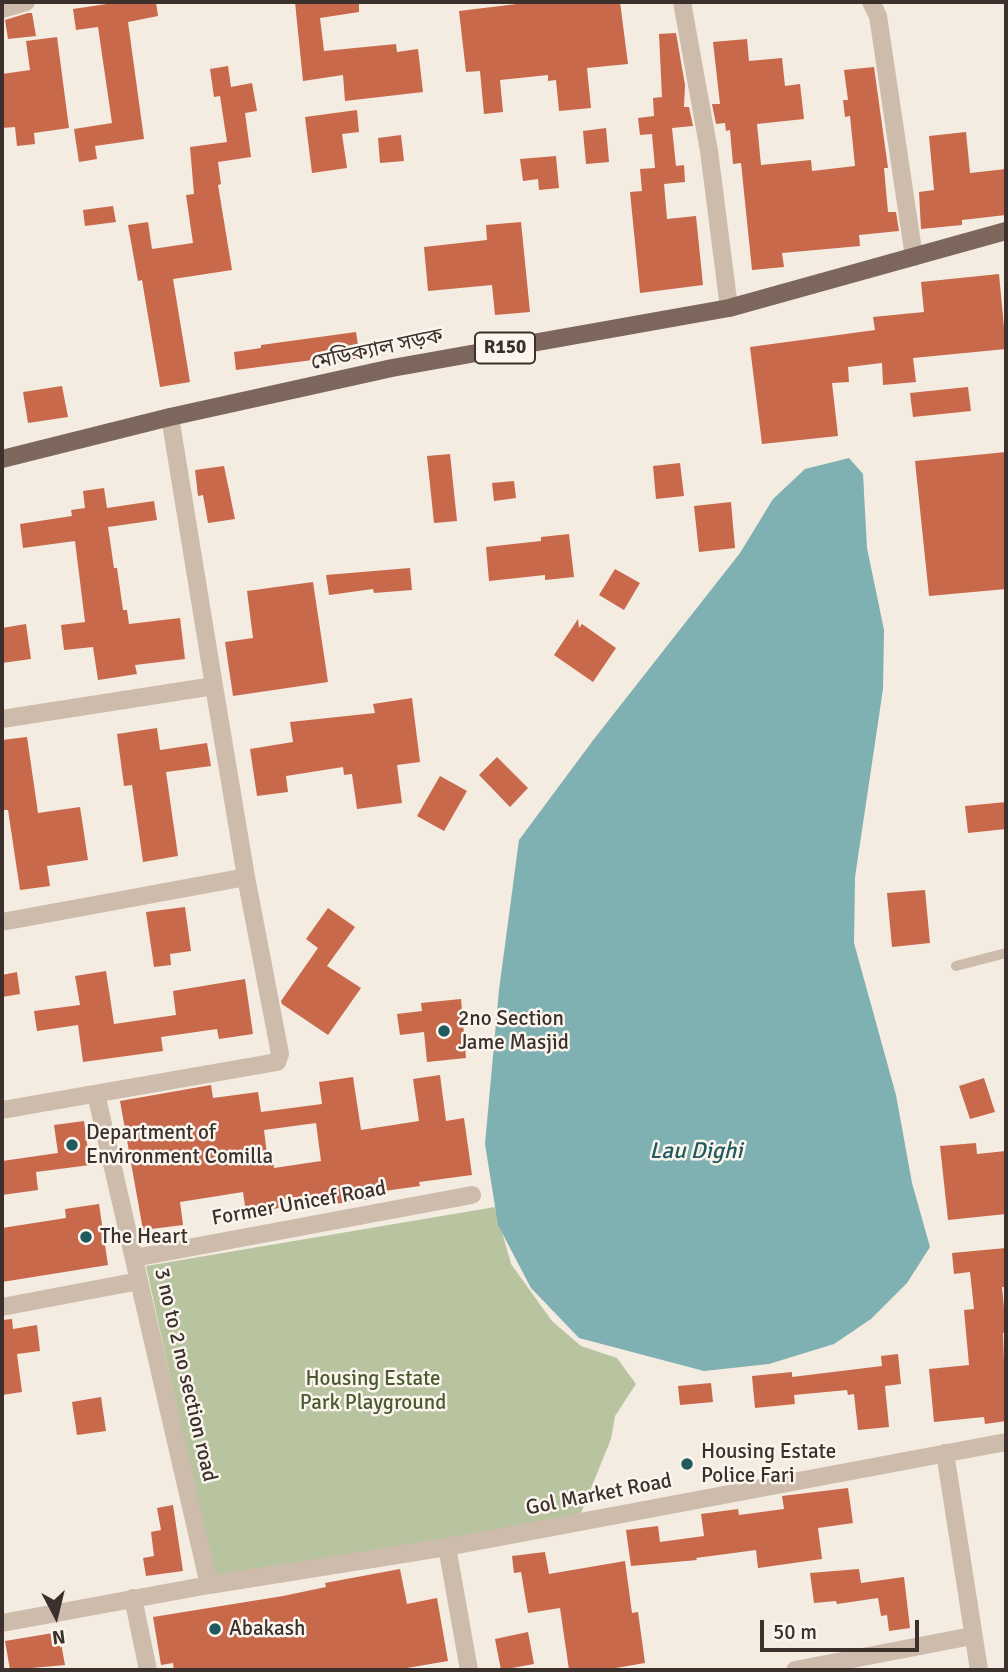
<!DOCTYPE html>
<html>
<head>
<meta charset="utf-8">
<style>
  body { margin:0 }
  #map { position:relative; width:1008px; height:1672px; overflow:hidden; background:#f4ebe1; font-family:Signika,sans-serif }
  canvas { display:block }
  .frame { position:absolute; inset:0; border:4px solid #3b302b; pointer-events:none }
  .north { position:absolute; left:21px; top:1581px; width:70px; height:70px; -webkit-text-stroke:5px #fbf5ee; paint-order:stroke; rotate:173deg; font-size:19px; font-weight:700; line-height:28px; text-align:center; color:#3b302b }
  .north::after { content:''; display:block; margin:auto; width:24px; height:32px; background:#3b302b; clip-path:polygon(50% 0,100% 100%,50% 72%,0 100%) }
  .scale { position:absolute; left:760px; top:1620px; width:159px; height:32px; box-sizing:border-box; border:4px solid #3b302b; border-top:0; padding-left:9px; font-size:21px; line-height:24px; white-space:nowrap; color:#3b302b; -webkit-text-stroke:5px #fbf5ee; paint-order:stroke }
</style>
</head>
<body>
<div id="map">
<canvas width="1008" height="1672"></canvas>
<div class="frame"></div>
<div class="north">N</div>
<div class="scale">50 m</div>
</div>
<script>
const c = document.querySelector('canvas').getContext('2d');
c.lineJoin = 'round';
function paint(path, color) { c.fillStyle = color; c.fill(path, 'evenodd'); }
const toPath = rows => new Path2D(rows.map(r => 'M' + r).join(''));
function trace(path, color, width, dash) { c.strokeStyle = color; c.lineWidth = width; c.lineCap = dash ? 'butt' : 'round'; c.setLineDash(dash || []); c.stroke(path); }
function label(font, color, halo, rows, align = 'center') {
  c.font = font + ' Signika,"Noto Sans Bengali",sans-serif'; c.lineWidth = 5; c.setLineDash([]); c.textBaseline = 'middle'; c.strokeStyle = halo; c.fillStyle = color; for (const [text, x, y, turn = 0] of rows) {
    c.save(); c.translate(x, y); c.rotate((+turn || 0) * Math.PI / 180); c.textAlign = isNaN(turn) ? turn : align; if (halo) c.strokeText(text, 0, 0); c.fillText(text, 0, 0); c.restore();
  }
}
const green = toPath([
  [495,1207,511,1264,552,1321,581,1346,617,1358,636,1384,615,1416,611,1439,581,1513,404,1551,214,1578,146,1266]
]);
const water = toPath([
  [849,458,863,474,867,548,884,630,883,689,855,877,854,943,896,1095,912,1183,930,1247,907,1283,871,1319,834,1344,769,1364,704,1371,579,1338,531,1288,498,1225,485,1144,499,990,519,840,594,739,740,553,773,499,805,469]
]);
const building = toPath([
  [120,2,156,2,158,16,128,22,144,139,95,146,97,159,79,162,74,129,112,123,98,27,76,30,73,9],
  [295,2,359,2,359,12,320,18,324,51,396,44,397,52,418,49,423,92,345,101,343,75,303,81],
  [533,2,620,2,628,64,587,68,591,108,559,111,556,80,548,81,548,75,500,80,503,112,484,114,480,71,466,72,459,11],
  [28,13,32,13,36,36,8,39,5,20],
  [676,33,685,85,684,107,689,107,693,126,672,128,676,166,684,165,685,182,664,184,667,219,696,216,703,285,640,293,630,192,642,191,640,169,655,168,652,134,640,135,638,118,654,116,653,98,662,97,659,34],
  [57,37,69,128,34,133,35,144,17,146,15,127,2,128,2,74,30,70,26,41],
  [747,39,749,61,782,58,785,86,800,84,804,119,757,124,761,165,811,160,812,171,855,166,850,116,845,117,843,100,848,100,844,70,874,67,888,168,884,168,888,212,896,212,899,231,859,235,860,246,782,253,784,267,752,270,741,163,733,164,730,130,726,131,725,123,716,124,712,104,720,104,713,42],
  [228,66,231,87,252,83,257,111,245,113,251,157,218,162,221,184,218,185,232,270,173,279,190,382,160,387,142,280,138,281,128,225,148,222,152,249,193,243,186,195,194,194,190,147,227,142,220,96,214,97,210,69],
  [357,110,359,132,342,134,347,168,312,173,305,117],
  [606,128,609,162,586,164,583,131],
  [966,132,970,173,1006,169,1006,215,962,220,962,225,921,229,919,192,934,190,929,136],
  [401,135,404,161,380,163,378,138],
  [556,156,559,188,539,190,538,179,523,181,520,159],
  [113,206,116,222,85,226,83,210],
  [521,222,530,312,495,315,492,285,428,291,424,247,487,240,486,225],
  [999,274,1006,349,913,358,916,382,883,385,882,363,848,367,849,382,832,383,838,436,762,444,750,347,875,330,873,317,924,312,921,282],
  [356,332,360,358,329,363,328,358,236,370,234,352,261,348,261,345],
  [62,386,68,417,28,423,23,392],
  [968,387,971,411,913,417,910,393],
  [1006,452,1006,589,929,596,915,461],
  [450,454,457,521,434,523,427,456],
  [680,463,684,496,656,499,653,466],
  [224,466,235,519,208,523,203,495,198,496,195,470],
  [514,481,516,498,494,501,492,483],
  [104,488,107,508,154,501,157,520,108,527,114,568,117,568,123,610,127,610,129,624,180,618,185,659,135,665,137,674,98,680,93,647,64,650,61,625,85,622,75,541,23,548,20,524,72,516,71,510,85,508,83,491],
  [731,502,735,548,699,552,694,506],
  [569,534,574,577,545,580,545,575,489,581,486,547,541,541,541,537],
  [410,568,412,590,374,593,373,589,329,595,326,575],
  [615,569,640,583,624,610,599,595],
  [313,582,328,682,233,696,225,642,253,638,247,591],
  [578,619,579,628,582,624,616,648,593,682,554,655],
  [26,624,31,659,2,663,2,628],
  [412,698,420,762,397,765,402,803,357,809,352,774,344,775,343,767,286,776,288,792,257,796,250,749,293,742,290,722,375,713,373,704],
  [157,728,160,750,207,743,211,766,166,772,178,856,143,862,132,785,124,786,117,734],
  [27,737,38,813,80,807,88,860,47,866,50,886,20,890,8,810,2,810,2,740],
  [497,757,528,788,510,807,479,775],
  [440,776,467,791,444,831,417,816],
  [1006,802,1006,829,968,833,965,806],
  [925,890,930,943,892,947,887,893],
  [185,907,191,951,170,954,171,965,154,967,146,912],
  [328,908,355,927,327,966,361,988,328,1035,282,1004,281,1001,318,948,306,939],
  [106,971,114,1024,176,1015,173,991,245,979,253,1034,219,1039,217,1029,161,1037,163,1051,83,1062,78,1025,37,1031,34,1011,80,1005,75,976],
  [17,972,20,994,2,997,2,975],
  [461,999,466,1058,427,1062,424,1032,400,1035,397,1014,422,1011,421,1003],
  [440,1075,446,1121,464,1118,472,1175,419,1182,420,1186,370,1193,371,1199,327,1205,325,1193,278,1200,279,1208,246,1213,243,1192,180,1202,183,1225,143,1230,120,1101,211,1085,213,1098,258,1092,261,1112,322,1104,319,1082,353,1077,361,1130,419,1121,413,1079],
  [316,1123,321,1161,274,1168,273,1162,268,1163,264,1130],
  [984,1078,995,1112,970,1119,959,1086],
  [84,1121,90,1165,36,1172,38,1190,2,1195,2,1161,58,1153,54,1125],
  [976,1143,977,1154,1006,1151,1006,1214,948,1220,940,1146],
  [99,1204,108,1265,2,1282,2,1228,66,1218,65,1209],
  [1006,1248,1006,1287,1002,1287,1006,1329,1006,1333,1003,1333,1006,1421,985,1424,984,1417,934,1422,929,1369,969,1365,964,1310,974,1309,970,1272,954,1274,952,1253],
  [12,1319,13,1329,37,1325,40,1351,17,1354,22,1392,2,1395,2,1320],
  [898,1354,901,1384,885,1386,889,1427,858,1430,854,1394,848,1395,847,1390,794,1395,795,1404,755,1408,752,1376,792,1372,792,1377,882,1366,881,1356],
  [711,1383,713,1402,680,1405,678,1386],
  [101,1397,106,1431,77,1435,72,1402],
  [848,1488,853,1523,818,1528,822,1559,758,1568,756,1550,696,1558,697,1560,631,1566,626,1530,658,1526,660,1542,704,1536,701,1514,738,1509,739,1515,784,1509,782,1496],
  [173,1505,183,1571,146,1576,143,1558,154,1556,151,1532,161,1530,157,1508],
  [545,1552,549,1574,625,1561,632,1613,638,1612,645,1663,604,1670,569,1670,560,1608,528,1613,521,1572,514,1573,512,1556],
  [400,1569,407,1604,437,1598,448,1661,395,1670,174,1670,173,1663,161,1665,153,1617,283,1596,326,1587,325,1583],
  [859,1569,861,1583,904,1577,910,1628,889,1631,887,1615,881,1616,878,1598,837,1604,836,1601,814,1603,810,1573],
  [59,1632,65,1665,10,1670,5,1641],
  [528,1632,534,1664,501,1670,495,1639]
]);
const service = toPath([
  [956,966,1006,953]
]);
const minor = toPath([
  [682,2,709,151,729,308],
  [871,2,878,16,914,257],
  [2,9,26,2],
  [2,719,214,686,170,417],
  [2,922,246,877,214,686],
  [96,1094,209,1585],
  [2,1110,277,1062,280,1054,246,877],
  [134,1258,472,1195],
  [2,1307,139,1281],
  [945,1453,979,1670],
  [447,1547,469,1670],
  [133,1598,148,1670],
  [2,1623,209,1585,447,1547,1006,1442],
  [795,1670,972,1636]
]);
const primary = toPath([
  [2,459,170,417,392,368,729,308,1006,231]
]);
const markers = [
  [444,1031,7,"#1f5a5e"],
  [72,1145,7,"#1f5a5e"],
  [86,1237,7,"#1f5a5e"],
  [687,1464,7,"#1f5a5e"],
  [215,1629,7,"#1f5a5e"]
];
const shields = [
  [505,348,60]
];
const shieldNames = [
  ["R150",505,348]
];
const streetNames = [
  ["মেডিক্যাল সড়ক",377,350,-12],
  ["Former Unicef Road",299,1204,-10],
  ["3 no to 2 no section road",185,1375,77],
  ["Gol Market Road",599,1495,-11]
];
const poiNames = [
  ["2no Section",458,1019],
  ["Jame Masjid",458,1043],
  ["Department of",86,1133],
  ["Environment Comilla",86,1157],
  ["The Heart",100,1237],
  ["Housing Estate",701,1452],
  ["Police Fari",701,1476],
  ["Abakash",229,1629]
];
const parkNames = [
  ["Housing Estate",373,1379],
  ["Park Playground",373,1403]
];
const waterNames = [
  ["Lau Dighi",696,1152]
];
paint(green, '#b8c4a0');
paint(water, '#7fb0b2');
paint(building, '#c8694b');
trace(service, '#cdbbac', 10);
trace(minor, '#cdbbac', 18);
trace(primary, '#7d675c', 18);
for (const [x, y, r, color] of markers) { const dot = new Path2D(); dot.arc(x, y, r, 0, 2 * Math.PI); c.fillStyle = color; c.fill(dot); trace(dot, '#fbf5ee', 2.5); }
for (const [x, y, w] of shields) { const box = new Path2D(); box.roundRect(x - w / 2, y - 15.5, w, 31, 5); c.fillStyle = '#fbf5ee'; c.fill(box); trace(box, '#3b302b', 2); }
label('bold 19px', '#3b302b', null, shieldNames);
label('21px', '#3b302b', '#fbf5ee', streetNames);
label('21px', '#3b302b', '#fbf5ee', poiNames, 'left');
label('21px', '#4a5a2e', '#fbf5ee', parkNames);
label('italic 23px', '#1f5a5e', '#fbf5ee', waterNames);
</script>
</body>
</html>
